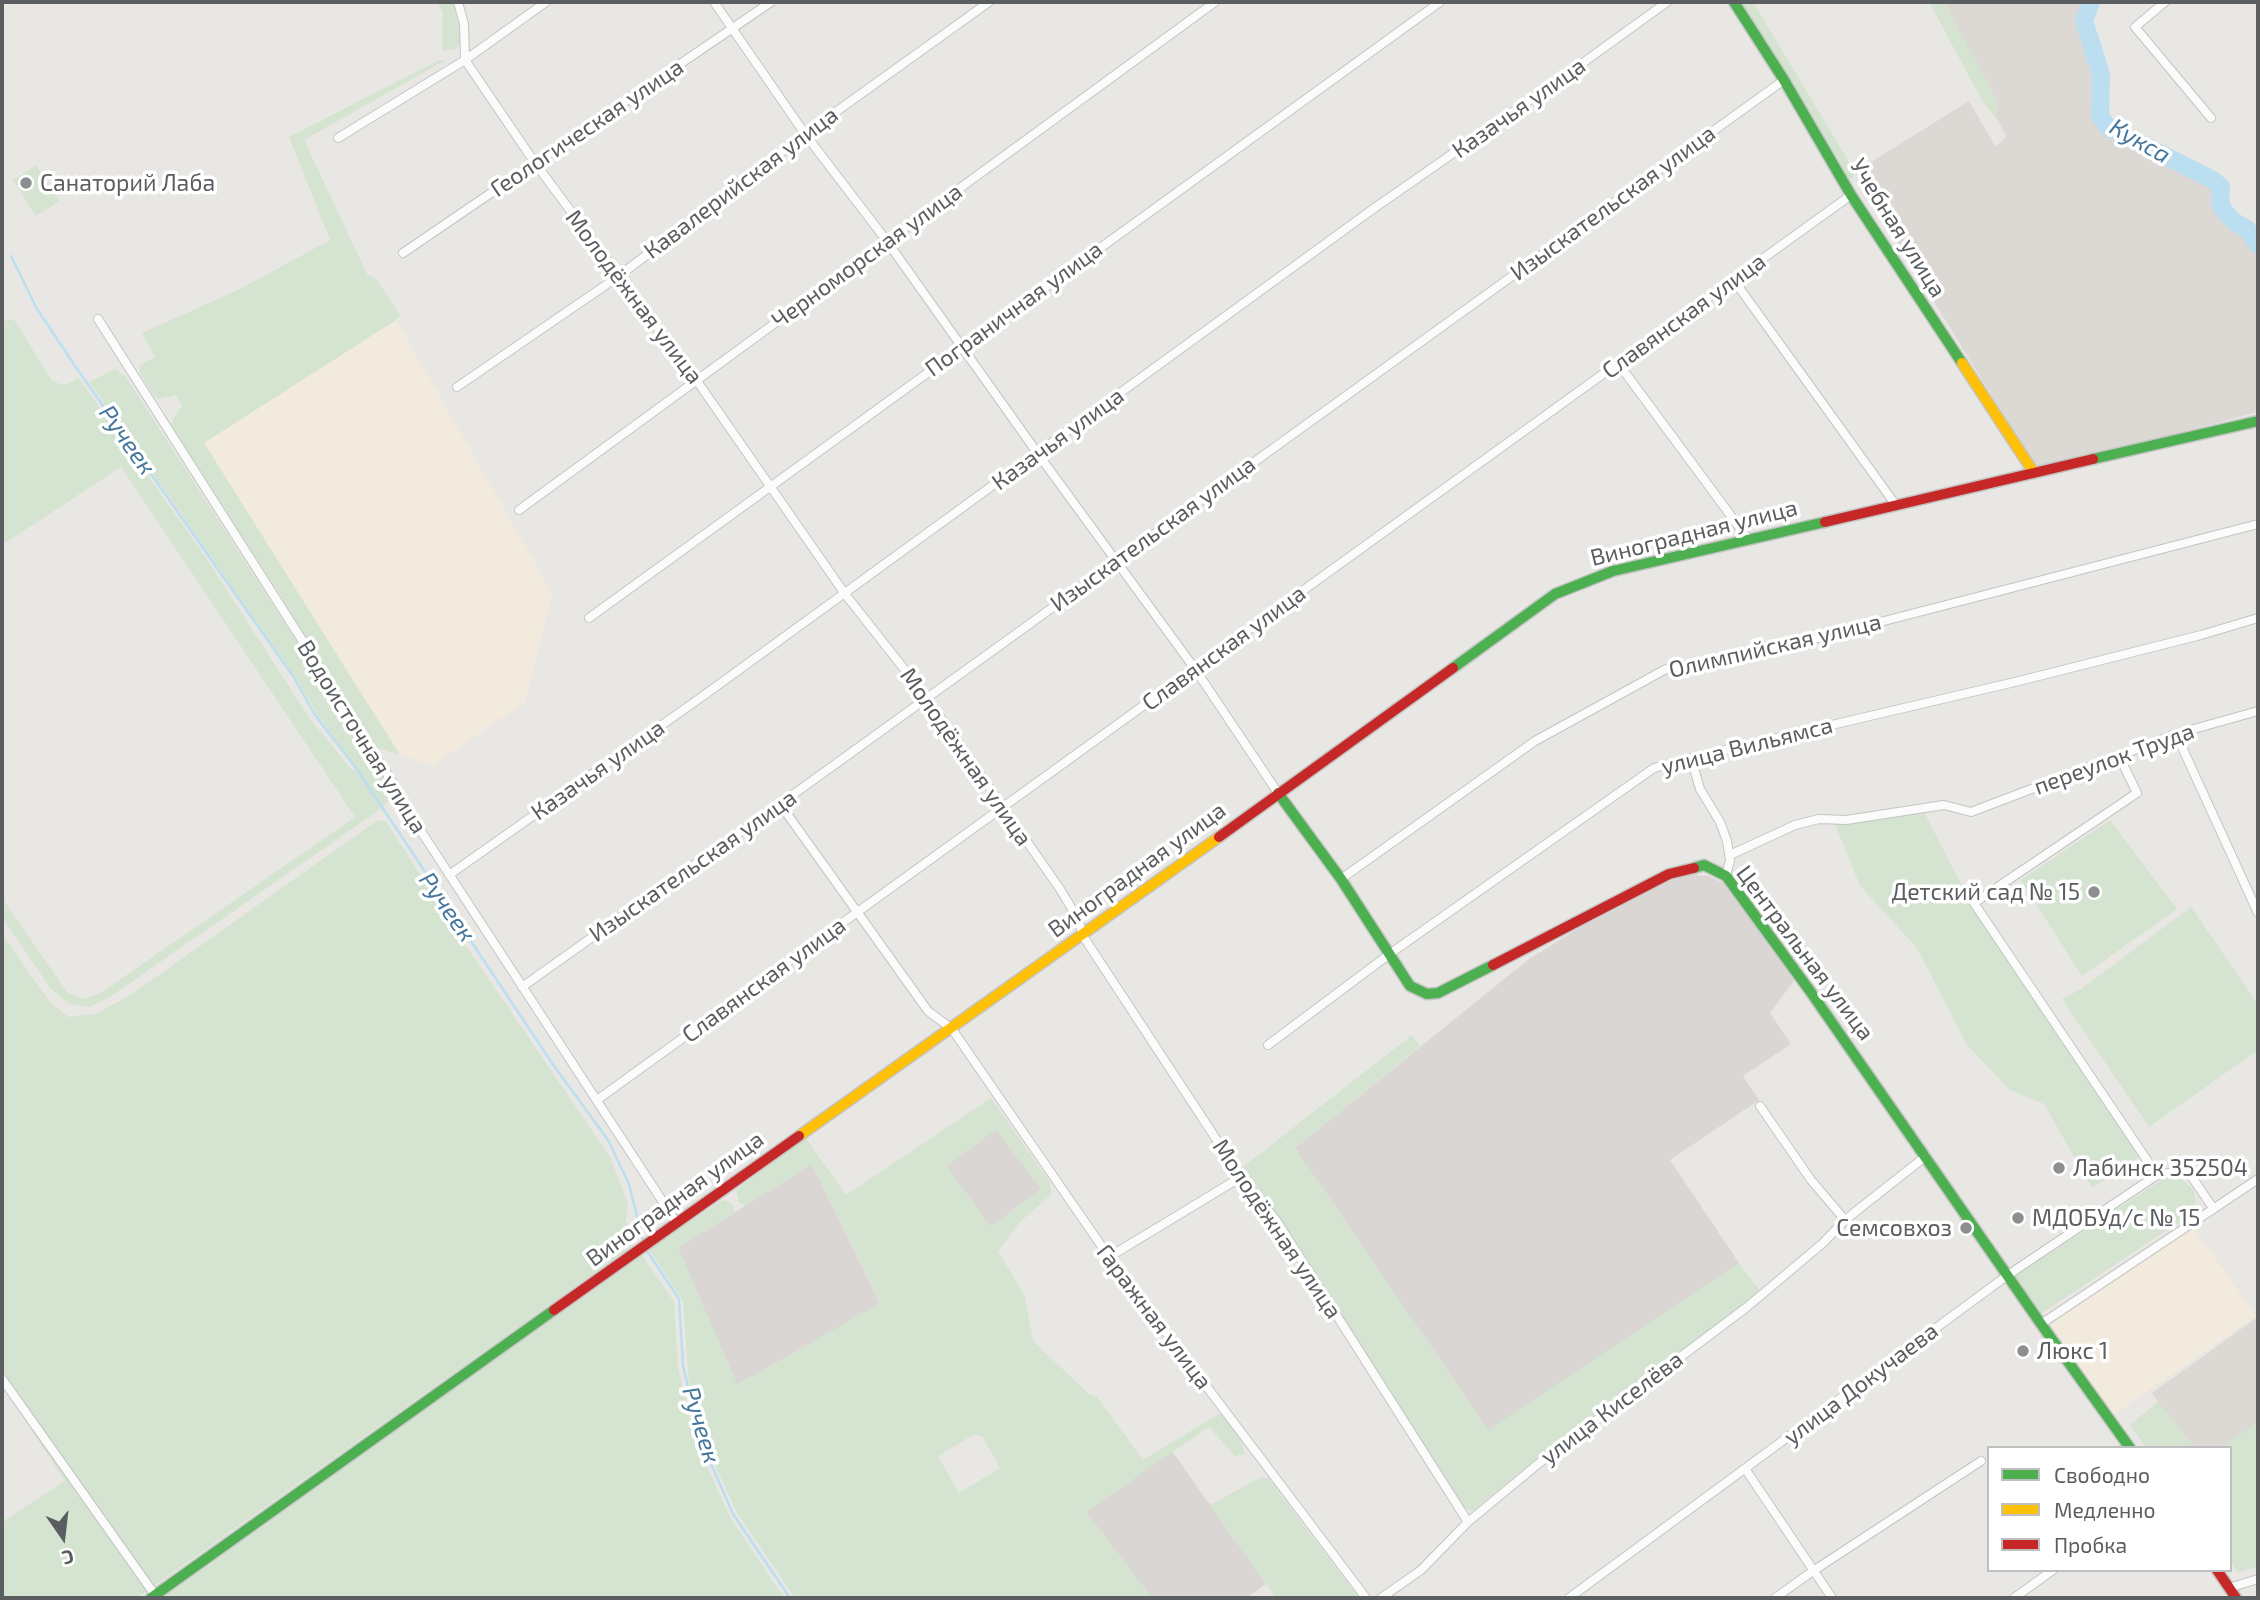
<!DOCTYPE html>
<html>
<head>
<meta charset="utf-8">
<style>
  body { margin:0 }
  #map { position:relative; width:2260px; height:1600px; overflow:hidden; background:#e9e7e4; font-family:"Exo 2",sans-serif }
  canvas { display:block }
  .frame { position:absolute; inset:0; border:4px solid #5a5e61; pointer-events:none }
  .legend { position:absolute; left:1987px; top:1446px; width:245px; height:126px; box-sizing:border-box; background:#fff; border:2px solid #bdbfc0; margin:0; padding:9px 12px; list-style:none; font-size:21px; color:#5a5e61 }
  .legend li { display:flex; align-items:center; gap:14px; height:35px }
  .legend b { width:35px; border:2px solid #bdbfc0 }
  .north { position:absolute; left:28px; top:1502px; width:70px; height:70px; -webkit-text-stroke:5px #fff; paint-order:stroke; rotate:166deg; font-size:19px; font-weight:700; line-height:28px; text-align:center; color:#5a5e61 }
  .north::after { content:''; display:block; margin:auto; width:24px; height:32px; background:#5a5e61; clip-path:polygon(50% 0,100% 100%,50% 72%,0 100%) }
</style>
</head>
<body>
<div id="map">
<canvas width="2260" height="1600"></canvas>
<div class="frame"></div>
<ul class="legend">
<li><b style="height:9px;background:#4caf50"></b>Свободно</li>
<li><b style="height:9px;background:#ffc107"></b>Медленно</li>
<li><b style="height:9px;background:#c62828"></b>Пробка</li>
</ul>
<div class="north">С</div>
</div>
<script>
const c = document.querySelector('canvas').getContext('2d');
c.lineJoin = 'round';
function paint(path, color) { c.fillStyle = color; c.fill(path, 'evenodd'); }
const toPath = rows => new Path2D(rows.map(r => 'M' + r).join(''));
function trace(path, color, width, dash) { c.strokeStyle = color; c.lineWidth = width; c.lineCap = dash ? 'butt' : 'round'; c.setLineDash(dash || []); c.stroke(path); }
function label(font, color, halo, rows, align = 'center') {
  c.font = font + ' "Exo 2",sans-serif'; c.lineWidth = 7; c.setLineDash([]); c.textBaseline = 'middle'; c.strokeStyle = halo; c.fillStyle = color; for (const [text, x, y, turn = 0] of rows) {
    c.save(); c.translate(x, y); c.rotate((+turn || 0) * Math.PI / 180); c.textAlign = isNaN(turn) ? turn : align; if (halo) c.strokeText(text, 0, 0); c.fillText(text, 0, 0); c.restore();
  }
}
const commercial = toPath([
  [396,320,552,593,525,702,433,765,400,755,204,443],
  [2193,1227,2256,1316,2113,1415,2050,1324]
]);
const industrial = toPath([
  [1692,875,1709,876,1723,883,1796,978,1770,1013,1791,1044,1743,1076,1759,1100,1670,1160,1739,1263,1488,1430,1295,1148,1529,959,1574,931,1672,880],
  [996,1129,1041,1189,991,1227,946,1166],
  [812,1164,880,1304,737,1385,678,1248],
  [1172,1451,1266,1584,1246,1598,1152,1598,1086,1512]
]);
const education = toPath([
  [1944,2,2088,2,2081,20,2099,74,2098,115,2105,129,2211,182,2218,189,2217,202,2221,212,2234,225,2246,232,2258,249,2258,412,2152,440,2035,467,1855,172,1969,101,1995,146,2000,143,2006,136,1997,119,1997,102],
  [2255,1319,2258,1322,2258,1566,2238,1572,2230,1561,2230,1448,2147,1448,2130,1425,2158,1402,2152,1393]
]);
const green = toPath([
  [436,2,452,2,454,4,462,43,455,49,442,51,443,12],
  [1741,2,1753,2,1855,172,1853,178,1849,180],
  [1929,2,1944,2,1997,102,1997,119,1984,104],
  [439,60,444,61,304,140,367,274,377,280,400,315,396,320,204,443,400,755,377,748,172,426,174,417,182,406,176,395,158,399,152,393,140,373,139,366,155,357,142,333,240,289,330,240,289,137],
  [36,165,59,201,36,216,13,180],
  [10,319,15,321,52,381,63,385,73,382,78,377,204,555,310,719,352,770,357,768,317,714,294,675,89,382,115,369,126,377,391,788,389,801,372,815,107,999,89,1007,69,1004,51,989,2,917,2,898,67,992,82,999,99,994,355,817,121,467,2,545,2,322],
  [1923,810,1973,907,2141,1156,2092,1188,2044,1104,2010,1090,1967,1045,1917,948,1860,886,1834,822],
  [378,820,386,822,473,956,610,1157,628,1204,626,1222,633,1232,632,1246,137,1598,2,1598,2,1522,65,1481,2,1386,2,934,51,1004,69,1017,96,1014,132,994],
  [2110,820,2177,909,2082,976,2021,880],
  [2191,907,2258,1004,2258,1050,2149,1127,2062,999,2081,989],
  [1412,1035,1420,1046,1295,1148,1488,1430,1739,1263,1760,1291,1530,1464,1472,1511,1462,1507,1261,1192,1239,1170],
  [991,1098,1049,1181,1052,1194,1021,1221,998,1251,1025,1296,1033,1341,1089,1394,1097,1397,1143,1460,1220,1413,1240,1437,1245,1454,1235,1456,1209,1427,1086,1512,1152,1598,795,1598,736,1511,705,1443,706,1436,689,1383,683,1301,649,1249,723,1200,732,1203,735,1212,678,1248,738,1385,880,1303,812,1164,745,1206,739,1202,736,1190,806,1138,846,1195],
  [996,1129,1041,1189,991,1227,946,1166],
  [973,1435,982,1436,1000,1468,959,1493,938,1456],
  [2163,1179,2181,1179,2194,1190,2196,1202,2190,1215,2042,1313,2015,1276],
  [642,1255,674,1302,678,1367,695,1441,730,1517,784,1598,163,1598],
  [2158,1402,2161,1405,2195,1448,2147,1448,2130,1425],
  [2258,1421,2258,1566,2238,1572,2230,1561,2230,1448,2222,1448],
  [1261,1477,1268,1478,1359,1598,1276,1598,1210,1505]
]);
const stream = toPath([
  [11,256,37,309,75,366,293,676,315,715,356,768,554,1066,608,1140,629,1184,643,1241],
  [645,1248,679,1299,683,1365,699,1436,733,1514,790,1598]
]);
const river = toPath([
  [2091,2,2084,21,2101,74,2100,116,2108,127,2213,180,2221,187,2220,202,2224,211,2236,223,2247,229,2258,245]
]);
const street = toPath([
  [458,2,464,24,465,60,535,163,697,381,845,594,927,698,1060,889,1078,919,1083,936,1241,1177,1276,1220,1468,1522],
  [714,2,805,134,886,240,1038,454,1195,669,1278,793],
  [2165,2,2135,27,2211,118],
  [338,138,465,60,546,2],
  [403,253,771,2],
  [1733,279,1895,504],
  [98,319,391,780,402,802,676,1222],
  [1618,363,1748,539],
  [457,387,619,276,805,134,989,2],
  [519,510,1215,2],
  [589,618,1440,2],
  [2176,734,2258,913],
  [2119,756,2137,793,1974,903,2157,1175,2187,1170,2213,1208],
  [1691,758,1700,789,1720,822,1727,841,1730,860,1726,876],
  [780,804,928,1011,952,1029,1109,1257,1366,1598],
  [1730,855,1795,825,1819,819,1846,820,1944,805,1971,812,2176,734,2258,711],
  [449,875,703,696,1373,209,1573,70,1667,2],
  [1341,879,1535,741,1666,669,1784,647,2258,524],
  [522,987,780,804,1784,80],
  [1268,1045,1391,953,1654,768,1691,758,2019,681,2201,635,2258,618],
  [597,1100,1851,195],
  [1760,1106,1811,1180,1845,1220],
  [1109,1257,1241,1177],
  [2041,1324,2258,1179],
  [3,1380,155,1595],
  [1746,1470,1832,1598],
  [2229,1588,2258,1579],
  [1381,1598,1421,1570,1468,1522,1538,1464,1747,1307,1823,1243,1845,1220,1926,1156],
  [1569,1598,2008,1275,2157,1175],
  [1775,1598,1813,1571,1981,1461],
  [2014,1598,2053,1570]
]);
const fast = toPath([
  [1734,2,1784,80,1851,195,1962,363],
  [2093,459,2258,421],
  [1453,668,1555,594,1613,571,1825,522],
  [1278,793,1341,879,1410,986,1427,994,1438,993,1493,965],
  [1694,868,1704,865,1726,876,1810,991,2041,1324,2130,1448],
  [151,1598,554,1310]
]);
const slow = toPath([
  [1962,363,2034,473],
  [799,1136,1219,837]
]);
const jam = toPath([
  [1825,522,2093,459],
  [1219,837,1453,668],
  [1493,965,1669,874,1694,868],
  [554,1310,799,1136],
  [2217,1570,2236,1598]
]);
const markers = [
  [26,183,7,"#8c8e8f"],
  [2094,892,7,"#8c8e8f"],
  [2059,1168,7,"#8c8e8f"],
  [2018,1218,7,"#8c8e8f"],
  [1966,1228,7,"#8c8e8f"],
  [2023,1351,7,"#8c8e8f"]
];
const streetNames = [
  ["Казачья улица",1519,108,-35],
  ["Геологическая улица",587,128,-34],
  ["Кавалерийская улица",741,183,-37],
  ["Изыскательская улица",1613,203,-36],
  ["Учебная улица",1898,228,58],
  ["Черноморская улица",867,256,-36],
  ["Молодёжная улица",634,297,53],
  ["Пограничная улица",1014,309,-36],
  ["Славянская улица",1684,316,-36],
  ["Казачья улица",1058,439,-36],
  ["Виноградная улица",1694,533,-14],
  ["Изыскательская улица",1153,534,-36],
  ["Олимпийская улица",1775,646,-13],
  ["Славянская улица",1224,648,-36],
  ["Водоисточная улица",362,737,58],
  ["улица Вильямса",1747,746,-14],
  ["Молодёжная улица",966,757,55],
  ["переулок Труда",2114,759,-20],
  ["Казачья улица",598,770,-35],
  ["Изыскательская улица",693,866,-35],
  ["Виноградная улица",1137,870,-36],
  ["Центральная улица",1805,953,53],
  ["Славянская улица",764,980,-36],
  ["Виноградная улица",675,1199,-36],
  ["Молодёжная улица",1277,1229,56],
  ["Гаражная улица",1154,1317,53],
  ["улица Докучаева",1861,1384,-37],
  ["улица Киселёва",1612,1408,-37]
];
const poiNames = [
  ["Санаторий Лаба",40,183],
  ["Детский сад № 15",2080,892,"right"],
  ["Лабинск 352504",2073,1168],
  ["МДОБУд/с № 15",2032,1218],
  ["Семсовхоз",1952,1228,"right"],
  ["Люкс 1",2037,1351]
];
const waterNames = [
  ["Кукса",2140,141,30],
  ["Ручеек",127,440,55],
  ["Ручеек",447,907,55],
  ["Ручеек",701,1425,73]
];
paint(commercial, '#f2ebdd');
paint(industrial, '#d9d6d4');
paint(education, '#dcd9d4');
paint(green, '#d4e4d0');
trace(stream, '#bbdef0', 2.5);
trace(river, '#bbdef0', 18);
trace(street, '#c3c4c4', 10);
trace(fast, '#c3c4c3', 13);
trace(slow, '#c3c4c3', 13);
trace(jam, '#c3c4c3', 13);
trace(street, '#fcfbfb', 8);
trace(fast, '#4caf50', 10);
trace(slow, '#ffc107', 10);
trace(jam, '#c62828', 10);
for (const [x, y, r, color] of markers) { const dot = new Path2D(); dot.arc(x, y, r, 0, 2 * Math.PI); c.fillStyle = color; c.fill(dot); trace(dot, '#fff', 2.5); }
label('23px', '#5a5e61', '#fff', streetNames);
label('23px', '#5a5e61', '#fff', poiNames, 'left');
label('italic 24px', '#45779c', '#fff', waterNames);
</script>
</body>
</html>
